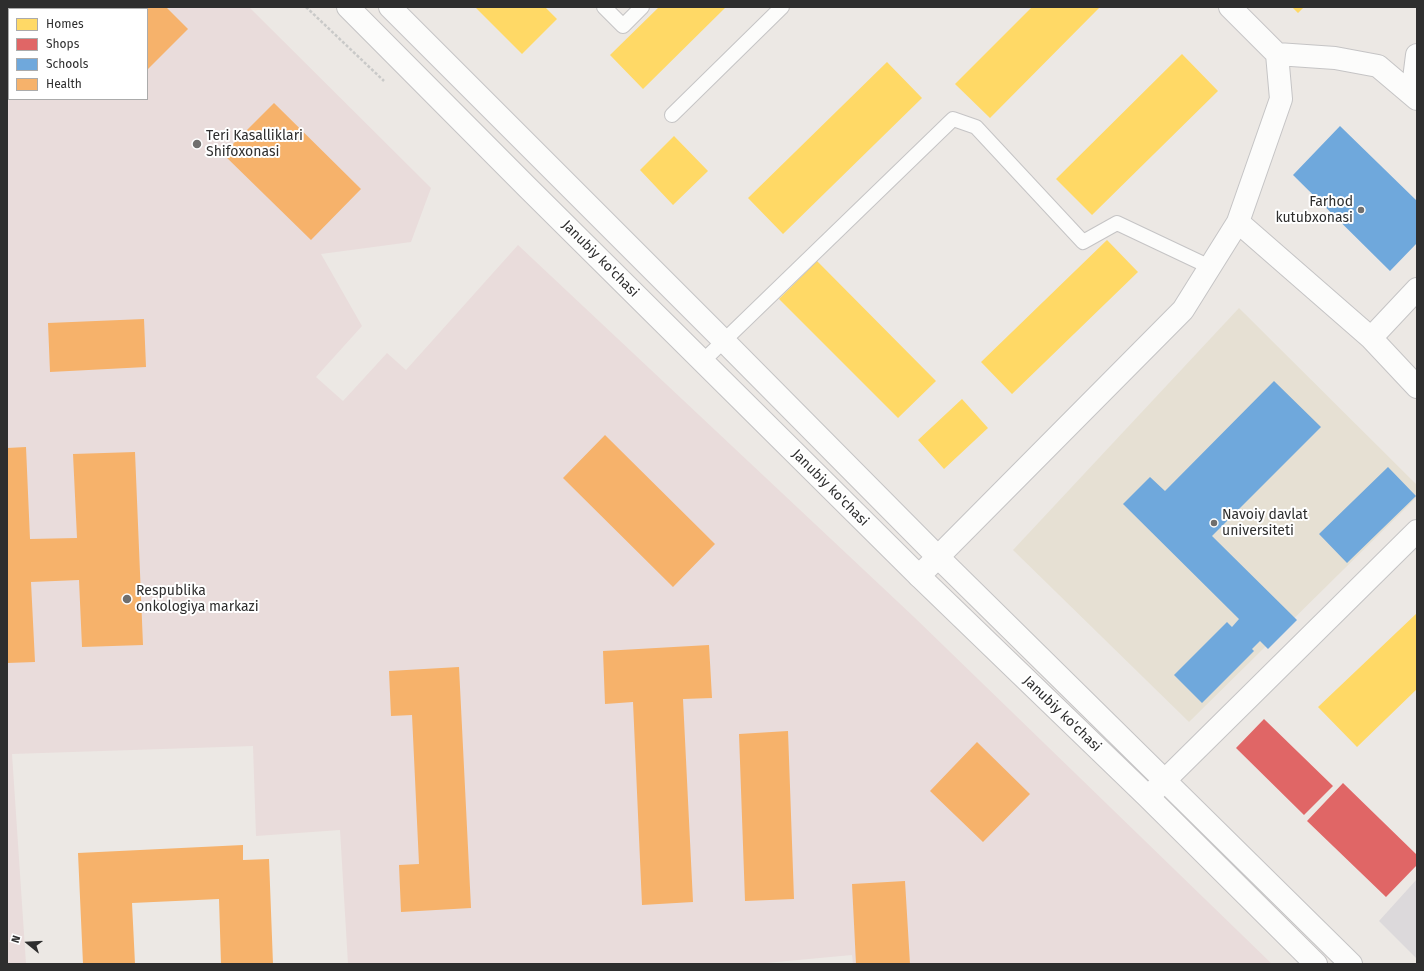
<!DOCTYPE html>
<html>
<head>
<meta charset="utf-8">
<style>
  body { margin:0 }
  #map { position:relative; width:1424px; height:971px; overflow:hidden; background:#ece8e4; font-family:"Fira Sans",sans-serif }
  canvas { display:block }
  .frame { position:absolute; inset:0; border:8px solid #2e2e2e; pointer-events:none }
  .legend { position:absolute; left:8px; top:8px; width:140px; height:92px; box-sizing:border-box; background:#fff; border:1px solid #ababab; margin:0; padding:5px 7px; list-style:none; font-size:12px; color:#2e2e2e }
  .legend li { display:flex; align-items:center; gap:8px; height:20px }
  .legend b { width:20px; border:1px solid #ababab }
  .north { position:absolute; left:8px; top:923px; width:40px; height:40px; -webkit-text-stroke:3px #fff; paint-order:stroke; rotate:288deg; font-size:11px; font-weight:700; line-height:16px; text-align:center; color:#2e2e2e }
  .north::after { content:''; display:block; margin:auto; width:14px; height:18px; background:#2e2e2e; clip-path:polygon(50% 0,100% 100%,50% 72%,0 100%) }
</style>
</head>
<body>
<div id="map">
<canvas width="1424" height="971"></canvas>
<div class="frame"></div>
<ul class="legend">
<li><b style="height:11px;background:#ffd966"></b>Homes</li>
<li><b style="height:11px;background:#e06666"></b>Shops</li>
<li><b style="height:11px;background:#6fa8dc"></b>Schools</li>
<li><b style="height:11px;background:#f6b26b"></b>Health</li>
</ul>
<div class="north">N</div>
</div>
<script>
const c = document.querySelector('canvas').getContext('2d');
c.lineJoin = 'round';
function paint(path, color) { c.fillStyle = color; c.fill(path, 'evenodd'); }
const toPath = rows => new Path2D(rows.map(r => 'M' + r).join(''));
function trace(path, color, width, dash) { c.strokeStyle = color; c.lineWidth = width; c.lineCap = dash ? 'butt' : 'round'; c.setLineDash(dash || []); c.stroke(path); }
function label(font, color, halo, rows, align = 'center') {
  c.font = font + ' "Fira Sans",sans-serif'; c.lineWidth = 4; c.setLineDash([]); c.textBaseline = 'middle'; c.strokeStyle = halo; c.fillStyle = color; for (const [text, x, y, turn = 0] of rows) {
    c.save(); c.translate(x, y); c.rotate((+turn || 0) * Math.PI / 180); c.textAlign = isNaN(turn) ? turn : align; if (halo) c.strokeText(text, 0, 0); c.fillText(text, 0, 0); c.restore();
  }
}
const industrial = toPath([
  [1417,879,1417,959,1379,921]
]);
const education = toPath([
  [1239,308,1417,485,1417,497,1189,722,1013,550]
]);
const medical = toPath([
  [7,7,249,7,431,188,411,242,321,254,362,326,316,377,343,401,387,353,406,370,518,245,914,617,1272,964,853,964,852,955,755,964,348,964,340,830,256,836,253,746,12,754,26,964,7,964],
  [9,9,147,9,147,99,9,99]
]);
const homes = toPath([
  [475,7,545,7,557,19,522,54],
  [659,7,726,7,643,89,610,55],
  [1032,7,1100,7,990,118,955,84],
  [1292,7,1304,7,1298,13],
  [1182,54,1218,91,1092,215,1056,179],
  [887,62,922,98,783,234,748,198],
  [674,136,708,171,673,205,640,170],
  [1107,240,1138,272,1012,394,981,362],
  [817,261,936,381,898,418,779,299],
  [962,399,988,428,944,469,918,440],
  [1417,613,1417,689,1357,747,1318,707]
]);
const shops = toPath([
  [1264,719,1333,786,1304,815,1236,748],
  [1343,783,1417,855,1417,865,1386,897,1307,821]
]);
const schools = toPath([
  [1340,126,1417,201,1417,243,1390,271,1293,175],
  [1274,381,1321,427,1212,536,1297,620,1268,649,1260,641,1252,649,1254,651,1202,703,1174,675,1227,622,1232,627,1239,619,1123,504,1150,477,1165,491],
  [1388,467,1416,496,1347,563,1319,534]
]);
const health = toPath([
  [79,7,166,7,188,29,147,70,147,9,81,9],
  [274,103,361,189,311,240,223,154],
  [144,319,146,367,50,372,48,323],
  [605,435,715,544,673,587,563,478],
  [26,447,30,539,77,538,73,454,135,452,143,645,82,647,79,580,31,582,35,662,7,663,7,448],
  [709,645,712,698,683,699,693,902,642,905,633,702,605,704,603,651],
  [459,667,471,908,401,912,399,865,419,864,412,715,391,716,389,671],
  [788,731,794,899,745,901,739,734],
  [977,742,1030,794,983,842,930,791],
  [243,845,243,860,269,859,273,964,221,964,219,899,132,903,135,964,83,964,78,853],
  [905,881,910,964,856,964,852,884]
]);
const path = toPath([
  [306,7,384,81]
]);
const service = toPath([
  [604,7,623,26,642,7],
  [672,115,782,7],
  [703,361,953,119,976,127,1083,242,1117,223,1210,267]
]);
const minor = toPath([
  [1230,7,1277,54],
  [1277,54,1335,58,1378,66,1417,99],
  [1412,95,1417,55],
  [1238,222,1371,338,1417,387],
  [1371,338,1417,289],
  [919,576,1183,310,1238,222,1281,99,1277,54],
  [1151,794,1417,531]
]);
const secondary = toPath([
  [348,7,528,188,919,576,1148,797,1316,964],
  [390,7,724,341,938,557,1351,964]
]);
const markers = [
  [197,144,5,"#706f6e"],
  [1361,210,4,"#706f6e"],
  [1214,523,4,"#706f6e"],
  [127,599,5,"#706f6e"]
];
const poiNames = [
  ["Teri Kasalliklari",206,136],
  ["Shifoxonasi",206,152],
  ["Farhod",1353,202,"right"],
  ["kutubxonasi",1353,218,"right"],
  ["Navoiy davlat",1222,515],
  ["universiteti",1222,531],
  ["Respublika",136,591],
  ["onkologiya markazi",136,607]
];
const streetNames = [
  ["Janubiy ko'chasi",600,259,45],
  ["Janubiy ko'chasi",830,488,45],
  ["Janubiy ko'chasi",1062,714,44]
];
paint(industrial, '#dcd9db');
paint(education, '#e6e0d3');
paint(medical, '#e9dcdb');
paint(homes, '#ffd966');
paint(shops, '#e06666');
paint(schools, '#6fa8dc');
paint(health, '#f6b26b');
trace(service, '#c5c4c5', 16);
trace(minor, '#c5c4c5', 24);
trace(secondary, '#c5c4c5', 24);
trace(path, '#c9c9c8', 2.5, [3, 2]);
trace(service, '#fcfcfb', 14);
trace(minor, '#fcfcfb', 22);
trace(secondary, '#fcfcfb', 22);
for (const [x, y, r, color] of markers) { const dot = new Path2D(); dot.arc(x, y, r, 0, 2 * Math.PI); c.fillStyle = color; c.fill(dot); trace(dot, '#fff', 1.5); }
label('14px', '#2e2e2e', '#fff', poiNames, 'left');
label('14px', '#2e2e2e', '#fff', streetNames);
</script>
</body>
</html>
